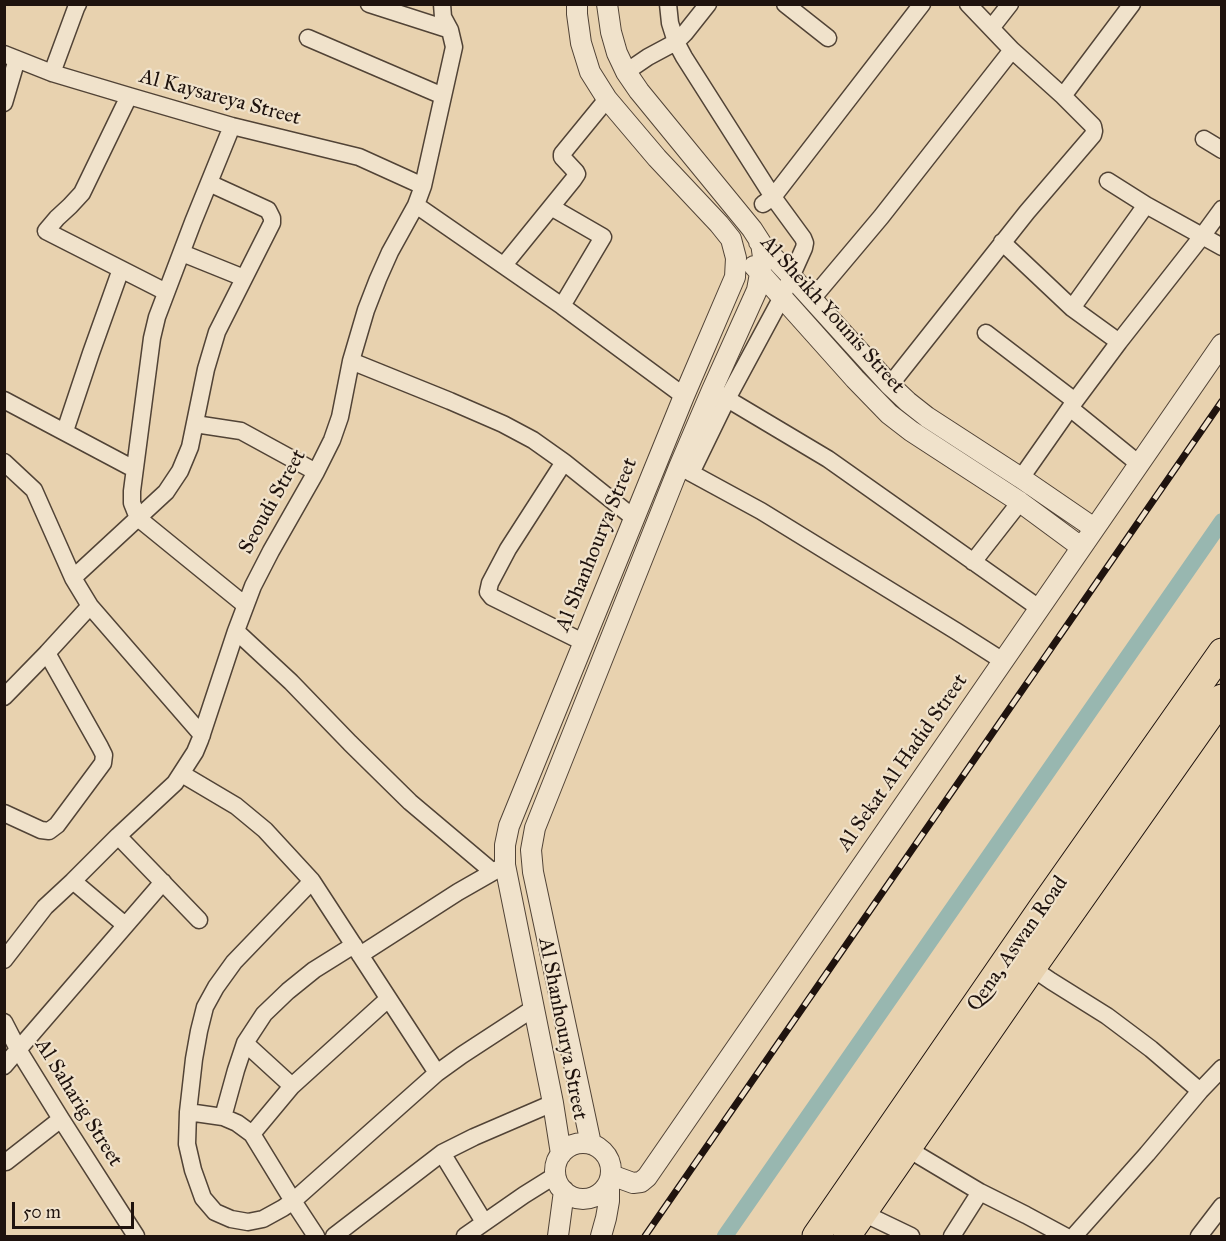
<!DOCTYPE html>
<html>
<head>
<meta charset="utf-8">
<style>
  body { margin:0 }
  #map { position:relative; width:1226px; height:1241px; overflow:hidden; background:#e8d2af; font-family:"IM FELL Great Primer",serif }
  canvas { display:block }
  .frame { position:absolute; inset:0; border:6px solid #1f130e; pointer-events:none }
  .scale { position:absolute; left:12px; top:1202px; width:122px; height:27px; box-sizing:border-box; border:3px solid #1f130e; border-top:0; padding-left:8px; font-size:18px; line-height:21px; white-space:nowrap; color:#1f130e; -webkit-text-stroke:4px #f0e2cb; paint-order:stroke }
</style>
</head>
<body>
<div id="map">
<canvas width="1226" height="1241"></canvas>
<div class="frame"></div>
<div class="scale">50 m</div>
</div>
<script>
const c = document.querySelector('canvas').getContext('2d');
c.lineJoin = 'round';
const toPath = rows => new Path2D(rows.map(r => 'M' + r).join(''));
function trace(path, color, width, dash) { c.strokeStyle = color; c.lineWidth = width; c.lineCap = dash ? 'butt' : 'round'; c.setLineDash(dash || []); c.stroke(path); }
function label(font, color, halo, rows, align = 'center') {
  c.font = font + ' "IM FELL Great Primer",serif'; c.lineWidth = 4.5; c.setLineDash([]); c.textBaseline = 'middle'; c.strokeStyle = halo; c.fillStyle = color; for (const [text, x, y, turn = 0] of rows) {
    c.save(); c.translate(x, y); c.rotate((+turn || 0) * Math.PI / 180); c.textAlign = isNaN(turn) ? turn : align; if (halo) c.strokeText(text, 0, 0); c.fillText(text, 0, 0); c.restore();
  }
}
const canal = toPath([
  [725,1236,1222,521]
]);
const minor = toPath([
  [369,4,450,30],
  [668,4,670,23,676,42,684,57,773,197,803,238,805,243,804,248,782,297,727,399,691,473],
  [785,4,828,38],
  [968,4,1012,50],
  [992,27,1010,4],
  [308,38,443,96],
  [4,54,52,73,129,96,232,126,359,157,423,186],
  [626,72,648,57,676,42,685,33,708,4],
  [52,73,76,8,78,4],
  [129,96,82,193,70,206,57,218,46,231,166,292],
  [1063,96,1132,4],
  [4,103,17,59],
  [232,126,193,222,157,317,152,338,132,491,132,503,138,518,245,605],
  [1204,139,1222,150],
  [763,204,773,197,922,4],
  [416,205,562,306,684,396],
  [1146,205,1222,247],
  [551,207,603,237,562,306],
  [1002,242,1072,308,1119,342],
  [182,253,244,278],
  [504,265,573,180,577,174,576,172,562,157,562,154,607,99],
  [812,299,881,217,1012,50,1063,96,1093,126,1094,131,1093,135,1027,212,890,385],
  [1072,308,1146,205,1108,181],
  [986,333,1075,401],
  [351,361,450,401,503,424,533,440,564,462,634,518],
  [719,394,828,459,1039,608],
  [4,400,134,469],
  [1070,408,1139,464],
  [195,424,241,431,316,472],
  [65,431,91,353,121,269],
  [4,462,34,490,73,578,90,606,202,735],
  [564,462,508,549,490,583,488,592,492,597,583,642],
  [682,468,761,511,956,631,1003,661],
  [1021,478,1075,401,1119,342,1203,235,1222,209],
  [973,562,1020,502],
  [73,578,166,492,180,471,190,447,206,369,217,332,272,223,272,218,268,210,209,183],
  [236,631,291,682,350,743,410,802,493,872],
  [4,697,47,653,90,606],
  [182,774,236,806,265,830,312,881,234,962,216,987,205,1007,199,1031,194,1059,188,1112],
  [4,813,41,830,49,831,57,825,103,763,104,755,100,747,47,653],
  [118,836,199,920],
  [73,881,125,925],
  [312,881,437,1073],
  [360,955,458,892,500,868],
  [4,960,45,907,73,881,118,836,175,783,195,752,200,740,236,631,253,586,271,551,316,472,332,440,340,417,351,361,366,310,378,279,390,252,416,205,423,186,454,47,450,30,443,17,442,4],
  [1032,968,1051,981,1107,1016,1151,1049,1200,1091],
  [4,1022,19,1051,61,1119,136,1236],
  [245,1043,292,1086],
  [4,1066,163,882],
  [223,1117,236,1070,245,1043,264,1014,288,991,314,970,354,945],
  [252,1134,292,1086,388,999],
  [908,1149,980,1192,1026,1215,1065,1236],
  [442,1153,484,1222],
  [6,1162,61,1119],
  [863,1213,911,1236],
  [316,1236,293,1201,252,1134,237,1123,223,1117,188,1112,187,1144,193,1170,203,1198,215,1212,231,1219,248,1222,263,1219,283,1208,293,1201,437,1073,462,1055,534,1008],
  [334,1236,442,1153,474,1137,553,1103],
  [465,1236,524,1195,556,1175],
  [952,1236,980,1192],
  [1074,1236,1147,1154,1200,1091,1222,1068],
  [1199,1236,1222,1206]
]);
const tertiary = toPath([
  [759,242,791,276,890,385,908,402,927,417,1021,478,1094,528],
  [754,266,855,379,889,414,911,431,1020,502,1081,547],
  '555 1171a28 28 0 1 1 56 0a28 28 0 1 1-56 0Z',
  [591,1144,533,872,531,850,535,828,679,467,712,390,757,290,763,257,761,243,752,229,639,91,626,72,617,53,611,32,607,4],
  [561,1154,553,1103,505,865,505,845,509,826,684,396,735,277,736,258,731,239,719,224,657,158,607,99,590,72,581,43,577,14,577,4],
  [611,1175,633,1183,641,1182,647,1177,1222,344],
  [558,1236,564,1191],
  [601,1236,606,1218,609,1201,609,1183]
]);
const trunk = toPath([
  [816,1236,1042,908,1222,652],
  [847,1236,1032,968,1222,698]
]);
const rail = toPath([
  [645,1236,1222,401]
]);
const streetNames = [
  ["Al Kaysareya Street",220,98,15],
  ["Al Sheikh Younis Street",832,315,48],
  ["Seoudi Street",273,502,-61],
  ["Al Shanhourya Street",597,545,-68],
  ["Al Sekat Al Hadid Street",903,763,-55],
  ["Qena, Aswan Road",1018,944,-55],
  ["Al Shanhourya Street",562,1029,79],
  ["Al Saharig Street",78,1103,58]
];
trace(canal, '#98b7b0', 16);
trace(minor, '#514336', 19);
trace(tertiary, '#514336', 22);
trace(trunk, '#1f130e', 29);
trace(minor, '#f0e2cb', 16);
trace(tertiary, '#f0e2cb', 20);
trace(trunk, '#e8d2af', 27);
trace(rail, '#1f130e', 7);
trace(rail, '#f0e2cb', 4.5, [14]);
label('21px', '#1f130e', '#f0e2cb', streetNames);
</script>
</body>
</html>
